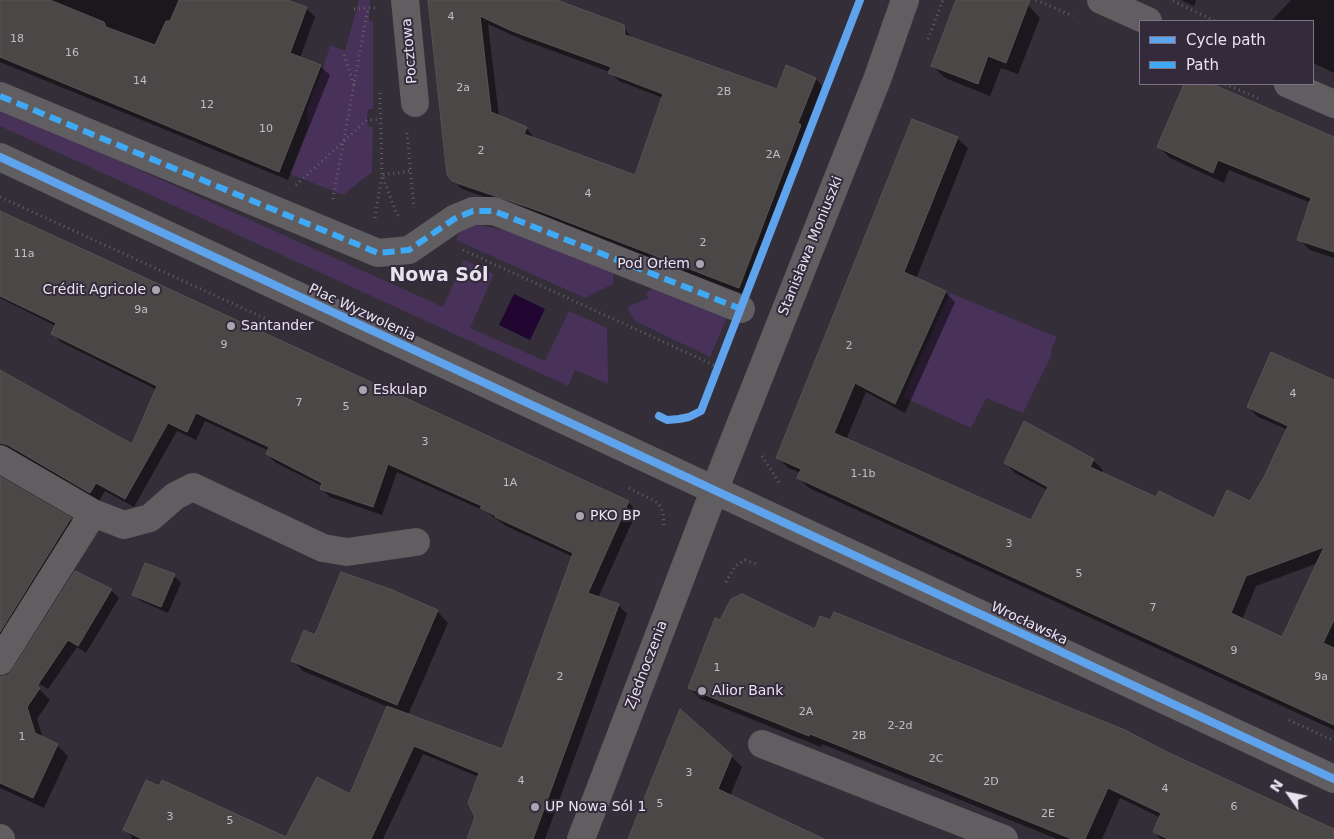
<!DOCTYPE html>
<html>
<head>
<meta charset="utf-8">
<style>
  body { margin:0 }
  #map { position:relative; width:1334px; height:839px; overflow:hidden; background:#332e38; font-family:"DejaVu Sans",sans-serif }
  canvas { display:block }
  .legend { position:absolute; left:1139px; top:20px; width:175px; height:65px; box-sizing:border-box; background:#332a3c; border:1px solid #7c7484; margin:0; padding:6px 9px; list-style:none; font-size:15px; color:#e9e3ef }
  .legend li { display:flex; align-items:center; gap:10px; height:25px }
  .legend b { width:25px; border:1px solid #7c7484 }
  .north { position:absolute; left:1264px; top:769px; width:50px; height:50px; -webkit-text-stroke:4px #332a3c; paint-order:stroke; rotate:303deg; font-size:14px; font-weight:700; line-height:20px; text-align:center; color:#e9e3ef }
  .north::after { content:''; display:block; margin:auto; width:18px; height:22px; background:#e9e3ef; clip-path:polygon(50% 0,100% 100%,50% 72%,0 100%) }
</style>
</head>
<body>
<div id="map">
<canvas width="1334" height="839"></canvas>
<ul class="legend">
<li><b style="height:6px;background:#60a3ed"></b>Cycle path</li>
<li><b style="height:6px;background:#3fa9f5"></b>Path</li>
</ul>
<div class="north">N</div>
</div>
<script>
const c = document.querySelector('canvas').getContext('2d');
c.lineJoin = 'round';
function paint(path, color) { c.fillStyle = color; c.fill(path, 'evenodd'); }
const toPath = rows => new Path2D(rows.map(r => 'M' + r).join(''));
function trace(path, color, width, dash) { c.strokeStyle = color; c.lineWidth = width; c.lineCap = dash ? 'butt' : 'round'; c.setLineDash(dash || []); c.stroke(path); }
function label(font, color, halo, rows, align = 'center') {
  c.font = font + ' "DejaVu Sans",sans-serif'; c.lineWidth = 4; c.setLineDash([]); c.textBaseline = 'middle'; c.strokeStyle = halo; c.fillStyle = color; for (const [text, x, y, turn = 0] of rows) {
    c.save(); c.translate(x, y); c.rotate((+turn || 0) * Math.PI / 180); c.textAlign = isNaN(turn) ? turn : align; if (halo) c.strokeText(text, 0, 0); c.fillText(text, 0, 0); c.restore();
  }
}
const green = toPath([
  [359,0,370,0,369,21,373,21,373,109,368,109,367,120,368,127,373,127,372,172,343,195,290,174,308,127,307,109,323,69,330,45,345,51],
  [0,107,443,307,464,260,494,274,470,328,545,361,569,311,607,328,608,384,575,370,568,386,0,126],
  [464,222,508,231,613,273,613,284,585,298,456,240],
  [652,289,727,318,710,357,635,321,627,307,648,298,646,293],
  [950,293,1057,337,1051,350,1051,356,1023,413,986,398,971,428,903,397]
]);
const water = toPath([
  [514,294,545,309,530,340,499,325]
]);
const shadow = toPath([
  [0,0,283,0,306,8,315,17,300,58,320,66,330,75,288,180,0,62],
  [429,0,553,0,623,27,633,39,777,91,816,79,824,88,806,132,810,135,748,296,545,218,462,189,456,184,540,212,541,210,456,181,456,183,453,180],
  [488,24,523,40,610,72,619,81,663,98,636,176,535,139,526,128,499,117],
  [958,0,1013,0,1028,5,1040,18,1018,74,1001,68,990,96,945,78,933,66],
  [1181,0,1196,0,1194,6],
  [1291,0,1334,0,1334,73,1313,63,1313,21,1271,21],
  [1185,84,1209,84,1334,139,1334,258,1310,250,1299,239,1311,203,1229,170,1224,183,1170,158,1159,147],
  [957,138,968,148,916,279,945,292,955,302,905,413,866,392,846,440,1032,522,1047,490,1015,473,1005,463,1093,460,1103,470,1102,473,1157,499,1214,519,1250,503,1266,478,1288,430,1258,417,1248,407,1334,381,1334,730,809,488,799,478,801,473,788,468,778,457],
  [1318,563,1283,639,1242,620,1256,586],
  [0,213,628,502,637,511,598,598,618,605,627,614,545,839,468,839,477,817,479,777,423,754,383,839,339,839,388,707,303,671,292,660,316,636,437,611,448,623,408,715,502,751,573,557,506,526,485,511,397,472,382,515,330,497,321,488,322,486,276,463,267,454,269,451,205,421,196,440,177,431,134,507,105,491,99,501,0,455,0,372,132,445,157,390,61,342,52,333,56,326,0,298],
  [0,479,70,519,79,528,0,655],
  [174,576,181,583,168,613,141,601,134,594],
  [111,590,119,598,86,653,77,647,48,689,24,675],
  [721,622,815,630,1164,752,1334,831,1334,839,1161,839,1154,832,1161,818,1120,798,1102,839,1057,839,822,744,821,747,701,699,689,688],
  [39,689,50,700,37,719,43,738,57,745,68,756,44,808,0,788,0,700],
  [731,756,742,767,730,796,794,839,631,839],
  [159,787,286,839,131,839,132,837,124,829]
]);
const building = toPath([
  [0,0,50,0,104,22,106,27,155,45,166,21,170,21,179,0,287,0,307,7,290,53,321,65,279,172,0,57,0,0],
  [428,0,557,0,624,25,625,35,777,89,786,65,816,78,798,123,801,125,739,288,534,209,452,181,447,175,428,0],
  [480,16,512,31,611,67,608,73,663,94,635,175,524,134,527,127,491,112,480,16],
  [956,0,1030,0,1006,63,988,56,978,84,931,66,956,0],
  [1184,84,1212,84,1334,137,1334,252,1297,240,1311,198,1218,160,1213,173,1157,147,1184,84],
  [912,119,958,137,904,272,946,291,895,404,855,383,834,433,1031,520,1048,487,1004,463,1024,421,1094,459,1090,467,1156,497,1159,491,1214,518,1227,490,1250,501,1264,477,1288,426,1247,407,1271,352,1334,380,1334,620,1323,643,1334,648,1334,725,797,478,801,469,776,458,912,119],
  [1324,547,1282,637,1231,613,1246,576,1324,547],
  [0,211,629,501,588,593,619,604,533,839,467,839,475,817,468,803,479,773,414,746,371,839,142,839,123,830,146,780,159,786,162,780,286,837,317,777,350,794,387,706,502,749,573,553,495,517,496,516,480,508,482,506,388,464,373,507,320,489,322,483,266,454,269,447,196,413,187,432,168,423,125,499,96,483,90,493,8,445,0,443,0,370,132,444,157,386,51,334,56,323,0,296,0,211],
  [0,477,71,518,0,632,0,477],
  [145,563,175,574,161,607,132,595,145,563],
  [75,571,112,589,78,646,68,640,37,686,40,688,27,707,35,733,58,744,33,798,0,783,0,677,8,675,13,669,75,571],
  [341,572,390,589,438,610,397,705,291,661,304,630,315,635,341,572],
  [742,594,815,629,820,616,830,620,834,612,1125,730,1165,751,1334,829,1334,839,1168,839,1153,832,1161,813,1108,788,1085,839,1072,839,810,734,809,736,688,688,715,618,720,620,731,599,742,594],
  [680,709,732,755,718,789,824,839,628,839,680,709]
]);
const path = toPath([
  [1036,0,1073,16],
  [1173,1,1215,21],
  [354,9,368,8],
  [928,39,943,0],
  [344,55,354,85],
  [1225,84,1260,99],
  [380,93,382,175,396,212,400,218],
  [407,133,414,208],
  [296,185,367,120,380,119],
  [0,197,277,324],
  [333,199,368,8,375,8],
  [375,218,382,175,410,171],
  [463,250,718,367],
  [752,279,860,0],
  [659,416,667,420,679,419,689,417,701,411,729,339],
  [762,456,780,484],
  [629,488,658,503,663,512,664,528],
  [726,582,735,566,745,560,759,565],
  [1289,720,1334,741]
]);
const minor = toPath([
  [405,0,415,103],
  [1101,0,1148,21],
  [1288,84,1334,104],
  [0,96,378,253,409,250,454,219,473,211,494,211,741,309],
  [0,157,1334,779],
  [0,459,93,513,0,661],
  [93,513,124,525,150,518,175,496,193,487,323,548,347,552,416,542],
  [762,744,1004,839],
  [0,838,1,839],
  [581,839,714,491,878,77,905,0]
]);
const quiet = toPath([
  [0,96,378,253,409,250,454,219,473,211,494,211,741,309]
]);
const cycleway = toPath([
  [0,157,1334,779],
  [659,416,667,420,679,419,689,417,701,411,860,0]
]);
const markers = [
  [700,264,5,"#a9a4af"],
  [156,290,5,"#a9a4af"],
  [231,326,5,"#a9a4af"],
  [363,390,5,"#a9a4af"],
  [580,516,5,"#a9a4af"],
  [702,691,5,"#a9a4af"],
  [535,807,5,"#a9a4af"]
];
const numberNames = [
  ["4",451,17],
  ["18",17,39],
  ["16",72,53],
  ["14",140,81],
  ["2a",463,88],
  ["2B",724,92],
  ["12",207,105],
  ["10",266,129],
  ["2",481,151],
  ["2A",773,155],
  ["4",588,194],
  ["2",703,243],
  ["11a",24,254],
  ["9a",141,310],
  ["9",224,345],
  ["2",849,346],
  ["4",1293,394],
  ["7",299,403],
  ["5",346,407],
  ["3",425,442],
  ["1-1b",863,474],
  ["1A",510,483],
  ["3",1009,544],
  ["5",1079,574],
  ["7",1153,608],
  ["9",1234,651],
  ["1",717,668],
  ["2",560,677],
  ["9a",1321,677],
  ["2A",806,712],
  ["2-2d",900,726],
  ["2B",859,736],
  ["1",22,737],
  ["2C",936,759],
  ["3",689,773],
  ["4",521,781],
  ["2D",991,782],
  ["4",1165,789],
  ["5",660,804],
  ["6",1234,807],
  ["2E",1048,814],
  ["3",170,817],
  ["5",230,821]
];
const streetNames = [
  ["Pocztowa",410,51,-95],
  ["Stanisława Moniuszki",811,246,-68],
  ["Plac Wyzwolenia",362,313,25],
  ["Wrocławska",1029,624,25],
  ["Zjednoczenia",647,665,-69]
];
const poiNames = [
  ["Pod Orłem",690,264,"right"],
  ["Crédit Agricole",146,290,"right"],
  ["Santander",241,326],
  ["Eskulap",373,390],
  ["PKO BP",590,516],
  ["Alior Bank",712,691],
  ["UP Nowa Sól 1",545,807]
];
const districtNames = [
  ["Nowa Sól",439,276]
];
paint(green, '#493259');
paint(water, '#210631');
paint(shadow, '#0007');
paint(building, '#4b4747');
trace(building, '#575353', 1);
trace(path, '#636166', 3, [1, 4]);
trace(minor, '#615e62', 28);
trace(quiet, '#3fa9f5', 6, [12, 6]);
trace(cycleway, '#60a3ed', 8);
for (const [x, y, r, color] of markers) { const dot = new Path2D(); dot.arc(x, y, r, 0, 2 * Math.PI); c.fillStyle = color; c.fill(dot); trace(dot, '#332a3c', 2); }
label('11px', '#c2bcc5', null, numberNames);
label('14px', '#e9e3ef', '#332a3c', streetNames);
label('14px', '#e9e3ef', '#332a3c', poiNames, 'left');
label('bold 19px', '#e9e3ef', '#332a3c', districtNames);
</script>
</body>
</html>
